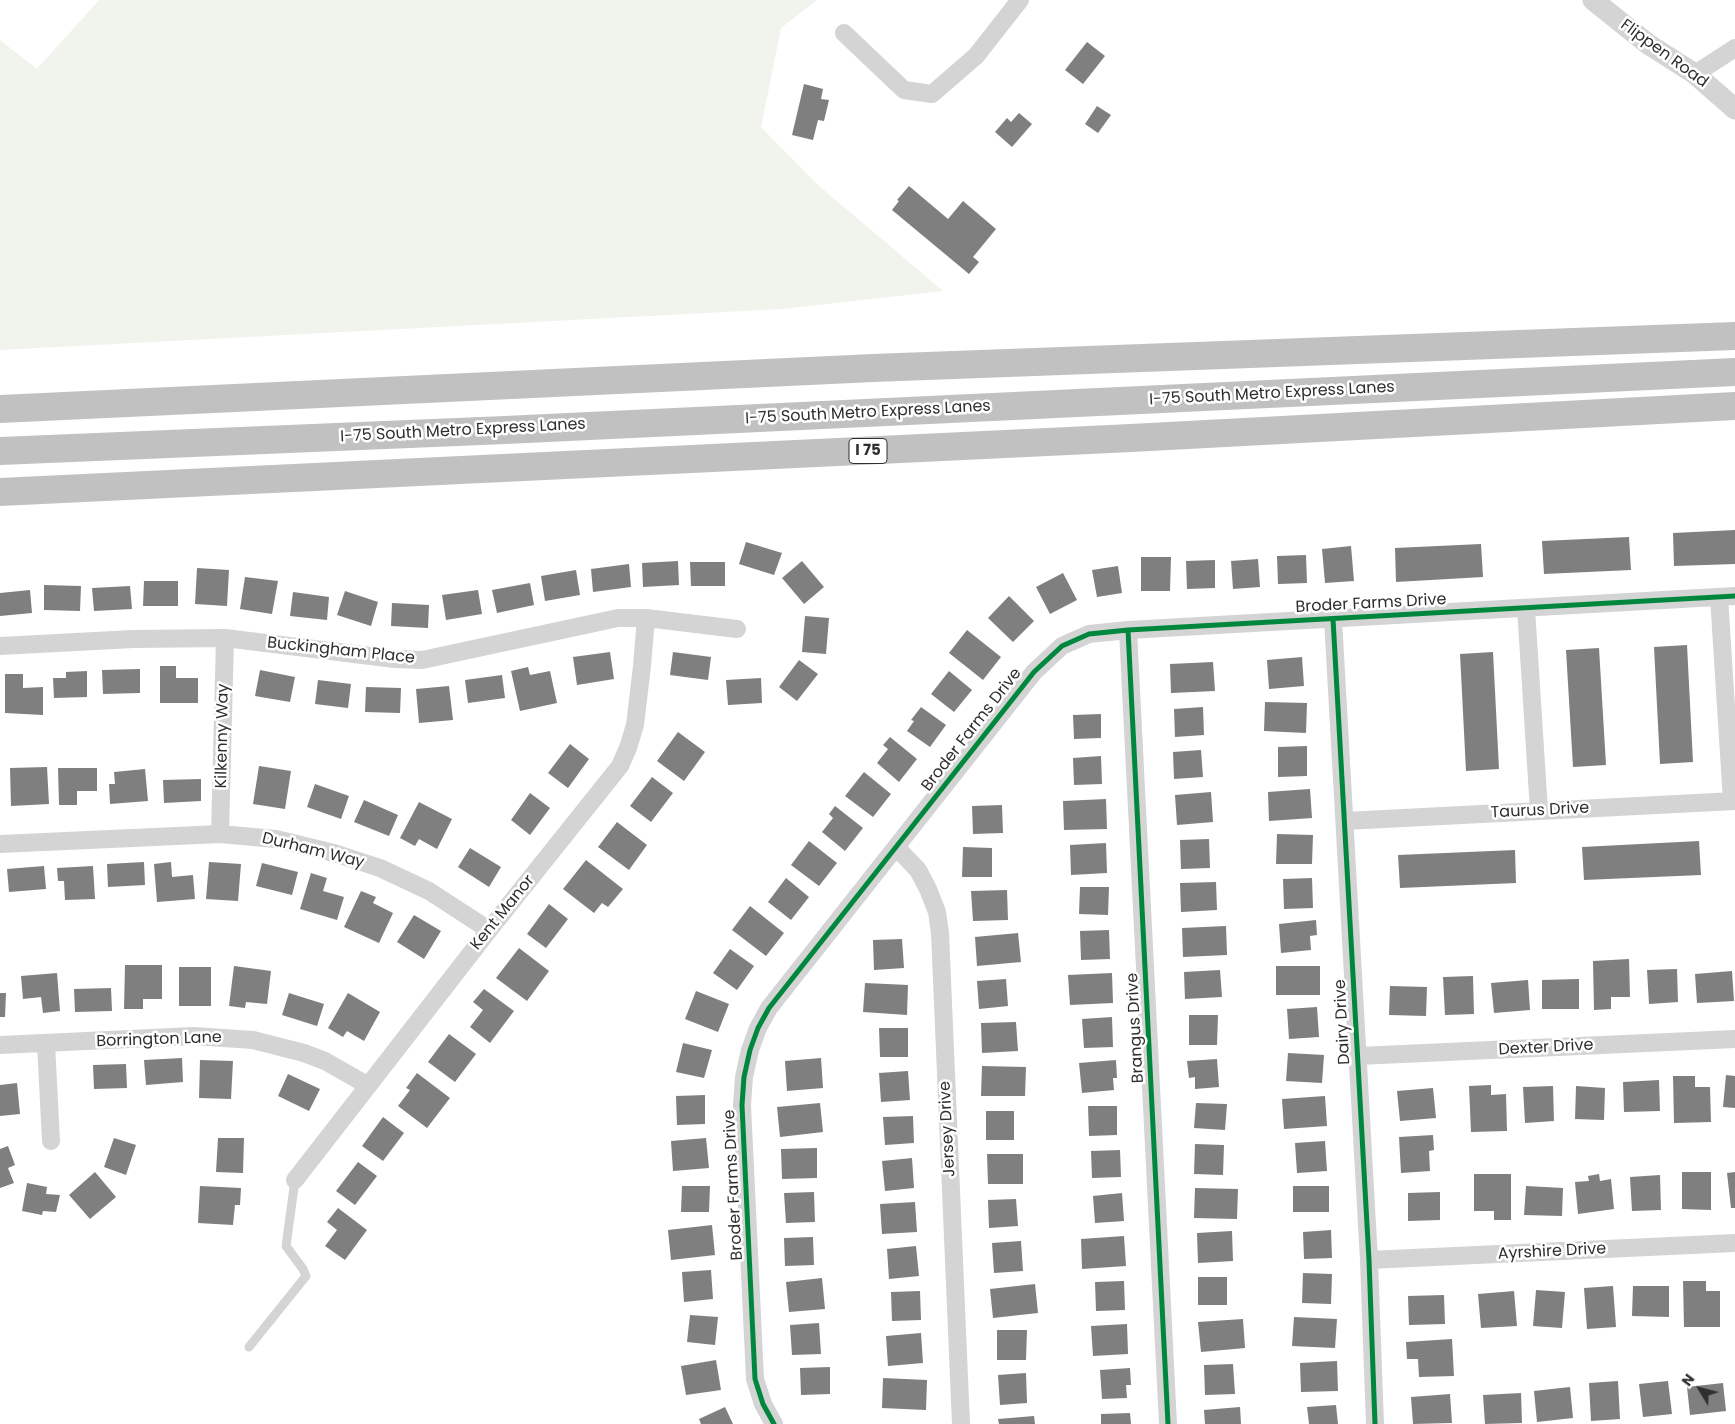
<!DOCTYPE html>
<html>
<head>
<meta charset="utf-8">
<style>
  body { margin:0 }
  #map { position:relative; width:1735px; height:1424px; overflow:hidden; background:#fff; font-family:Poppins,sans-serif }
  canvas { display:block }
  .north { position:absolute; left:1675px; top:1364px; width:50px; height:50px; -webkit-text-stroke:4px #fff; paint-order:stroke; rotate:307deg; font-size:14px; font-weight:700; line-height:20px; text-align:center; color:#2f2f2f }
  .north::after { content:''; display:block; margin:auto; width:18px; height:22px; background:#2f2f2f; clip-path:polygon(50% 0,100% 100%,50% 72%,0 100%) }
</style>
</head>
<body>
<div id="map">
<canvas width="1735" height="1424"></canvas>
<div class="north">N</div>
</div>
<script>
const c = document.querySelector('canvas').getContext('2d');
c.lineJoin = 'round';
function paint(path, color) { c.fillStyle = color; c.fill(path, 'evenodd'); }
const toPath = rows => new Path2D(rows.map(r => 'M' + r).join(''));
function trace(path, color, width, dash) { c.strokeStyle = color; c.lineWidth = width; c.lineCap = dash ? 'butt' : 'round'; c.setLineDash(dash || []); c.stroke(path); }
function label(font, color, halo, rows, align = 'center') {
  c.font = font + ' Poppins,sans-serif'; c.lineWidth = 5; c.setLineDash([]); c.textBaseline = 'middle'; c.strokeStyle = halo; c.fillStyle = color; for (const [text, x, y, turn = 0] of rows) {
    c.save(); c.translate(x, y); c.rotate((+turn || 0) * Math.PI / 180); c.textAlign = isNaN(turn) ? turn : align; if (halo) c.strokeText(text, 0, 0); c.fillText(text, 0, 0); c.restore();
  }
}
const green = toPath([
  [99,0,817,0,781,28,761,127,818,185,943,291,782,309,0,350,0,40,37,69]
]);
const building = toPath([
  [1087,42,1105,56,1083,84,1065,70],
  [804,84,823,89,821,99,829,100,824,121,818,120,813,140,792,135],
  [1097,106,1111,115,1098,133,1085,124],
  [1019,113,1032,124,1012,147,995,132,1007,118,1011,122],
  [909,186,948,219,963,201,996,229,973,257,979,262,969,274,892,210,899,201,897,200],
  [1735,530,1735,564,1674,566,1673,533],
  [1629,537,1631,570,1544,574,1542,541],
  [746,542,782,553,774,575,739,564],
  [1481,544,1483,577,1396,582,1395,548],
  [1351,546,1354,581,1325,583,1322,549],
  [1306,555,1307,583,1278,584,1277,556],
  [1141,557,1171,557,1170,591,1141,591],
  [1258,559,1260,587,1233,589,1231,561],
  [1215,560,1215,588,1187,589,1186,561],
  [678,561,679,585,643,587,642,563],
  [802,561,824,587,804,604,782,578],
  [690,562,725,562,725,586,691,586],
  [629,564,631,587,593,592,591,569],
  [1118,566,1122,593,1097,597,1092,570],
  [197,568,229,570,227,606,195,604],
  [576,570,580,595,545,601,541,576],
  [1063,573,1077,600,1050,614,1036,587],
  [245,577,278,581,272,614,240,609],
  [144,581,178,581,178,606,143,606],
  [530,583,534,605,497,613,492,590],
  [44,585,81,586,80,611,44,610],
  [130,586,132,609,94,611,92,588],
  [30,590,32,613,0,616,0,593],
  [478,590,482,614,446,620,442,595],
  [345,591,378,602,371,626,337,615],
  [293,592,329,597,327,620,290,616],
  [1009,596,1034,621,1013,642,988,618],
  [392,603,429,605,428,628,391,626],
  [805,616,829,618,826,654,802,652],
  [967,630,1001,657,983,680,949,653],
  [1687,645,1693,762,1660,764,1654,647],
  [1599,648,1606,765,1573,767,1566,650],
  [610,652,614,679,577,685,573,657],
  [673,652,711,657,708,680,670,675],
  [1493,652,1499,769,1466,771,1460,654],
  [1302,657,1304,686,1269,689,1267,660],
  [799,660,818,674,797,701,779,687],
  [1213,662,1215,691,1171,693,1170,664],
  [160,666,176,666,176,678,198,678,198,703,160,703],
  [528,667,530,675,550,671,557,703,520,711,511,671],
  [140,669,140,693,103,694,102,670],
  [260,670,295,677,290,702,255,696],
  [87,671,87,697,54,698,53,678,66,678,66,672],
  [949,671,972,690,954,712,931,694],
  [5,674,23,674,23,688,43,687,43,715,5,713],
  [502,675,505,698,468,703,465,680],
  [761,678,762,703,728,705,726,680],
  [318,680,351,684,348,708,315,704],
  [449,686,453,720,419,723,416,689],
  [366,687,401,688,400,713,365,712],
  [1265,702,1307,703,1306,733,1264,731],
  [921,707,946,725,930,747,907,731,914,721,911,720],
  [1203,707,1204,735,1175,737,1174,709],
  [1101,714,1101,738,1074,739,1073,715],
  [678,732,705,752,684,781,657,761],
  [890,737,917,759,899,782,877,763,888,749,883,745],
  [570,744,589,759,568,788,548,773],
  [1307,746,1307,776,1278,777,1278,747],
  [1201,750,1203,777,1174,779,1173,752],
  [1101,756,1102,784,1074,785,1073,758],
  [259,766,291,771,285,809,253,804],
  [47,767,49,804,11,806,10,768],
  [58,768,97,768,97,791,77,791,77,805,59,805],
  [145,769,148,801,110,804,109,784,115,784,114,772],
  [864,772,891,794,873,817,845,796],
  [652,777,673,793,651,822,630,806],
  [201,779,201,801,164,803,163,780],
  [315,784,349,796,341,819,307,807],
  [1310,789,1312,818,1269,821,1268,792],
  [1211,792,1213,822,1177,825,1175,795],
  [530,793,550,808,530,835,511,820],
  [1106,799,1107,829,1064,830,1063,801],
  [364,800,398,815,389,836,354,822],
  [419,802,452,819,437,849,419,839,415,846,400,838],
  [1002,805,1003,833,973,834,972,806],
  [835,806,863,828,845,851,822,832,833,818,829,814],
  [617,822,647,845,629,870,598,847],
  [1277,834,1313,835,1312,864,1276,864],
  [1209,839,1210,868,1181,869,1180,840],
  [809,841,837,863,819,886,791,865],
  [1699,841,1701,875,1584,880,1582,847],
  [1106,843,1107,873,1071,875,1070,845],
  [963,847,992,848,992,877,962,877],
  [470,848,501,867,489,887,458,867],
  [1515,850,1516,883,1400,888,1398,855],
  [586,860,623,889,608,907,602,903,594,913,563,889],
  [144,862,145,885,108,887,107,864],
  [171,862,172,877,193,875,195,899,157,902,154,864],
  [209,862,241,864,238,901,206,899],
  [262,863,298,872,292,895,256,886],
  [44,866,46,889,9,892,7,869],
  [93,866,95,899,65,900,64,881,58,881,57,868],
  [311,873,327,878,323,891,344,897,337,920,300,909],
  [786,878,809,897,791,920,768,902],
  [1312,878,1313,908,1284,909,1283,879],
  [1216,882,1217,910,1181,912,1180,883],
  [1080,887,1109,887,1108,915,1079,914],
  [1007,890,1008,920,973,921,971,891],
  [361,891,376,897,373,903,393,913,379,943,344,927],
  [549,904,568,919,546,948,527,934],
  [750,906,784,933,766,956,732,930],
  [414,915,441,931,424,959,397,942],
  [1316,920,1317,935,1310,936,1311,950,1281,953,1279,924],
  [1226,926,1227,955,1183,957,1182,928],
  [1109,930,1110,959,1081,960,1080,931],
  [1018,933,1021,962,977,966,975,937],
  [902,939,904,968,874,970,873,940],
  [519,948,549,971,527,1001,496,978],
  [730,949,754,966,737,990,713,973],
  [1629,959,1630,997,1611,997,1611,1009,1594,1010,1593,961],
  [125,965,162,965,162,999,143,999,143,1009,124,1009],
  [234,966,271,971,267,1004,246,1002,245,1008,229,1006],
  [1276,966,1320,966,1320,995,1276,995],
  [179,967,211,967,211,1006,179,1006],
  [1677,969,1678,1002,1649,1004,1647,970],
  [1220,970,1222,997,1185,999,1184,972],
  [1732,971,1734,1001,1697,1003,1695,974],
  [57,973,60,1011,43,1013,41,997,23,999,21,976],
  [1112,973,1113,1003,1070,1005,1068,975],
  [1473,976,1474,1014,1445,1015,1443,977],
  [1006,979,1008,1006,979,1009,977,981],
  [1579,979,1579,1009,1542,1009,1542,980],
  [1528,980,1530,1010,1494,1013,1491,983],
  [865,983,908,985,907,1015,863,1012],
  [1390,986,1427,987,1426,1016,1389,1015],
  [111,988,112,1011,75,1012,74,989],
  [484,989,514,1011,490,1043,470,1027,483,1010,473,1002],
  [696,991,729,1004,718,1032,685,1019],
  [0,993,6,993,5,1017,0,1017],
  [289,993,324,1004,317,1026,282,1015],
  [348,993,380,1012,364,1041,347,1031,343,1037,328,1028],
  [1317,1007,1319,1037,1289,1039,1287,1009],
  [1189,1015,1218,1015,1217,1045,1189,1045],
  [1112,1017,1113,1047,1084,1048,1082,1019],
  [1016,1022,1018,1051,982,1053,981,1023],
  [879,1028,908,1028,908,1057,880,1057],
  [449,1034,476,1054,455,1082,428,1062],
  [683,1043,712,1050,704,1078,676,1072],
  [1288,1053,1324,1055,1322,1083,1286,1081],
  [182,1058,183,1082,146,1085,144,1060],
  [821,1058,823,1088,787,1091,785,1061],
  [1217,1059,1219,1087,1195,1089,1195,1077,1189,1078,1187,1061],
  [200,1060,233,1061,231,1099,199,1098],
  [1116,1060,1117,1078,1113,1078,1114,1090,1082,1093,1079,1063],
  [126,1064,127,1088,94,1089,93,1065],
  [982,1066,1026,1067,1025,1096,981,1096],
  [908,1071,910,1100,881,1102,879,1073],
  [417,1073,450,1098,427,1128,398,1106,410,1090,406,1088],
  [288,1074,320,1089,309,1111,278,1096],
  [1726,1075,1735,1076,1735,1108,1723,1107],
  [1673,1076,1695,1076,1695,1087,1710,1087,1711,1122,1674,1123],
  [1659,1080,1660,1111,1624,1112,1623,1082],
  [17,1083,20,1114,0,1116,0,1085],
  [1491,1085,1491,1095,1506,1094,1507,1131,1471,1132,1469,1086],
  [1553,1086,1554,1121,1525,1123,1523,1087],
  [1576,1086,1605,1088,1604,1120,1575,1119],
  [1433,1088,1436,1118,1400,1121,1397,1091],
  [705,1095,705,1124,677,1125,676,1096],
  [1325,1096,1327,1126,1284,1129,1282,1099],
  [820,1103,823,1132,780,1137,777,1107],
  [1196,1103,1227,1104,1225,1130,1194,1128],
  [1088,1106,1117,1106,1117,1135,1089,1136],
  [986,1111,1014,1111,1014,1140,986,1140],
  [913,1116,914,1143,885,1145,883,1117],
  [383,1117,404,1133,383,1161,362,1146],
  [1433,1135,1434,1150,1429,1151,1430,1171,1401,1173,1399,1137],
  [114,1138,136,1145,126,1175,104,1167],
  [218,1138,244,1138,243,1173,216,1172],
  [706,1138,709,1168,673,1171,671,1141],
  [1325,1141,1327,1171,1297,1173,1295,1143],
  [1195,1144,1224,1145,1223,1175,1194,1174],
  [8,1146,15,1165,8,1168,14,1183,0,1188,0,1149],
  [817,1148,817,1178,782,1179,781,1149],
  [1120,1150,1121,1177,1092,1178,1091,1151],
  [987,1154,1023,1154,1023,1184,988,1184],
  [912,1158,914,1188,885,1191,882,1161],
  [358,1162,377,1176,355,1205,336,1191],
  [95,1172,116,1197,90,1219,69,1195],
  [1682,1172,1711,1172,1711,1210,1682,1209],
  [1735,1172,1735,1208,1731,1208,1727,1173],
  [1474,1174,1511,1174,1511,1220,1494,1220,1494,1211,1474,1211],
  [1599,1174,1600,1181,1611,1179,1614,1209,1578,1214,1575,1182,1589,1181,1588,1176],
  [1660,1175,1661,1210,1632,1211,1630,1177],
  [27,1183,47,1187,46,1194,60,1195,56,1212,43,1211,42,1215,22,1211],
  [200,1186,241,1188,240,1205,235,1205,233,1225,198,1223],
  [682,1186,710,1186,709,1212,681,1212],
  [1293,1186,1329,1186,1329,1212,1293,1212],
  [1526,1186,1563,1188,1562,1216,1524,1215],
  [1195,1188,1238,1189,1237,1219,1194,1218],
  [814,1192,815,1222,786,1223,784,1193],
  [1440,1192,1440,1220,1408,1221,1408,1193],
  [1122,1193,1124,1221,1095,1223,1093,1196],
  [1016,1199,1018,1226,989,1228,988,1200],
  [915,1202,917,1232,882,1234,880,1204],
  [338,1208,367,1230,345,1260,325,1246,337,1230,327,1222],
  [712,1225,715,1255,671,1260,668,1230],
  [1331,1230,1332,1258,1304,1259,1303,1232],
  [1232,1231,1233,1261,1198,1263,1197,1233],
  [1124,1236,1126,1266,1082,1269,1081,1239],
  [813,1237,814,1265,785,1266,784,1238],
  [1021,1241,1023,1271,994,1273,992,1243],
  [916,1246,919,1276,889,1279,887,1249],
  [711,1270,713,1299,684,1302,682,1272],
  [1303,1273,1332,1274,1331,1304,1302,1303],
  [1198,1277,1227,1277,1227,1305,1198,1305],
  [822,1278,825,1309,789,1312,786,1282],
  [1124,1281,1125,1310,1096,1311,1095,1282],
  [1683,1281,1706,1281,1706,1291,1720,1291,1720,1327,1684,1327],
  [1035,1284,1038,1313,993,1318,990,1289],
  [1613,1286,1616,1327,1587,1329,1584,1288],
  [1633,1286,1669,1286,1669,1317,1632,1316],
  [1536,1290,1565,1292,1562,1328,1533,1326],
  [920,1291,921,1320,892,1321,891,1292],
  [1514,1291,1517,1326,1481,1328,1478,1294],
  [1444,1295,1445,1324,1409,1325,1408,1296],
  [690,1315,718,1317,715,1345,687,1342],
  [1294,1317,1337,1319,1335,1348,1292,1346],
  [1243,1319,1245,1348,1201,1352,1198,1322],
  [819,1323,821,1354,792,1355,790,1325],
  [1127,1324,1128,1354,1093,1356,1091,1326],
  [997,1330,1027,1330,1026,1360,997,1360],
  [921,1333,923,1363,888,1366,886,1336],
  [1452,1339,1454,1376,1419,1377,1418,1359,1407,1359,1406,1342],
  [716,1360,721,1390,686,1395,681,1366],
  [1337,1361,1338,1391,1301,1392,1300,1363],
  [1233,1364,1235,1394,1205,1395,1204,1365],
  [830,1367,830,1394,801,1395,800,1368],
  [1130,1368,1131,1385,1126,1385,1127,1398,1102,1399,1100,1370],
  [1026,1373,1027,1403,1000,1405,998,1375],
  [883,1378,927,1380,926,1410,882,1408],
  [1618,1381,1620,1419,1591,1421,1589,1383],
  [1668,1381,1672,1414,1643,1417,1639,1384],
  [1723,1383,1726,1411,1690,1415,1687,1387],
  [1570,1387,1573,1418,1537,1422,1534,1391],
  [1521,1393,1522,1423,1485,1424,1483,1395],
  [1450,1394,1452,1423,1413,1424,1411,1397],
  [1336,1405,1338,1424,1309,1424,1307,1407],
  [725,1407,733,1424,701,1424,699,1419],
  [1240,1407,1241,1424,1205,1424,1204,1410],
  [1130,1413,1131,1424,1101,1424,1101,1414],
  [1034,1416,1035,1424,999,1424,998,1419]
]);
const service = toPath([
  [249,1347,306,1276,303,1269,286,1246,295,1180]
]);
const minor = toPath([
  [844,33,904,90,932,94,976,56,1020,0],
  [1695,74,1735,48],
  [1719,597,1732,801],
  [1526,608,1539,811],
  [1333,619,1369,1260,1375,1424],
  [1128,630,1168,1424],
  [0,646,133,639,225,638,395,659,422,660,618,618,646,618,737,629],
  [1345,821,1735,801],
  [220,834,225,638],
  [0,844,220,834,276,839,334,853,380,868,429,891,489,930],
  [896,847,918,870,928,889,937,912,940,933,961,1424],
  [46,1044,51,1141],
  [0,1045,194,1036,253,1040,304,1053,325,1061,367,1085],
  [1358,1056,1735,1039],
  [295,1180,489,930,620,766,628,748,635,725,642,666,646,618],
  [1369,1260,1735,1243],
  [774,1424,763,1404,755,1379,742,1105,744,1077,750,1050,758,1028,769,1008,1034,672,1062,646,1089,634,1128,630,1735,596]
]);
const tertiary = toPath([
  [1593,0,1648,44,1695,74,1735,109]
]);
const motorway = toPath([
  [0,409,873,368,1735,336],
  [0,451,505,430,1735,372],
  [0,492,1131,438,1735,406]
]);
const cycleway = toPath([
  [1333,619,1369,1260,1375,1424],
  [1128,630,1168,1424],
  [774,1424,763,1404,755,1379,742,1105,744,1077,750,1050,758,1028,769,1008,1034,672,1062,646,1089,634,1128,630,1735,596]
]);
const shields = [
  [868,451,38]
];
const shieldNames = [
  ["I 75",868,451]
];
const streetNames = [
  ["Flippen Road",1664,54,36],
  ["I-75 South Metro Express Lanes",1272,394,-3],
  ["I-75 South Metro Express Lanes",868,413,-3],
  ["I-75 South Metro Express Lanes",463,431,-3],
  ["Broder Farms Drive",1371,604,-3],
  ["Buckingham Place",341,651,6],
  ["Broder Farms Drive",972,730,-52],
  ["Kilkenny Way",223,736,-89],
  ["Taurus Drive",1540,811,-3],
  ["Durham Way",313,851,14],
  ["Kent Manor",503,913,-51],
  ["Dairy Drive",1343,1022,-93],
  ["Brangus Drive",1136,1028,-93],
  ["Borrington Lane",159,1040,-2],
  ["Dexter Drive",1546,1048,-3],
  ["Jersey Drive",948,1129,-93],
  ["Broder Farms Drive",734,1185,-93],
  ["Ayrshire Drive",1552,1252,-3]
];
paint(green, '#f0f4ed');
paint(building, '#7f7f7f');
trace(service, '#d4d4d4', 9);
trace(minor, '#d4d4d4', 18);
trace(tertiary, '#d4d4d4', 21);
trace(motorway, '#c1c1c1', 28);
trace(cycleway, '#00873e', 5);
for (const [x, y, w] of shields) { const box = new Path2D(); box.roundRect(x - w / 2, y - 12.5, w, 25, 4); c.fillStyle = '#fff'; c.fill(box); trace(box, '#2f2f2f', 1); }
label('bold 15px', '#2f2f2f', null, shieldNames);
label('16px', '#2f2f2f', '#fff', streetNames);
</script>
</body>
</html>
